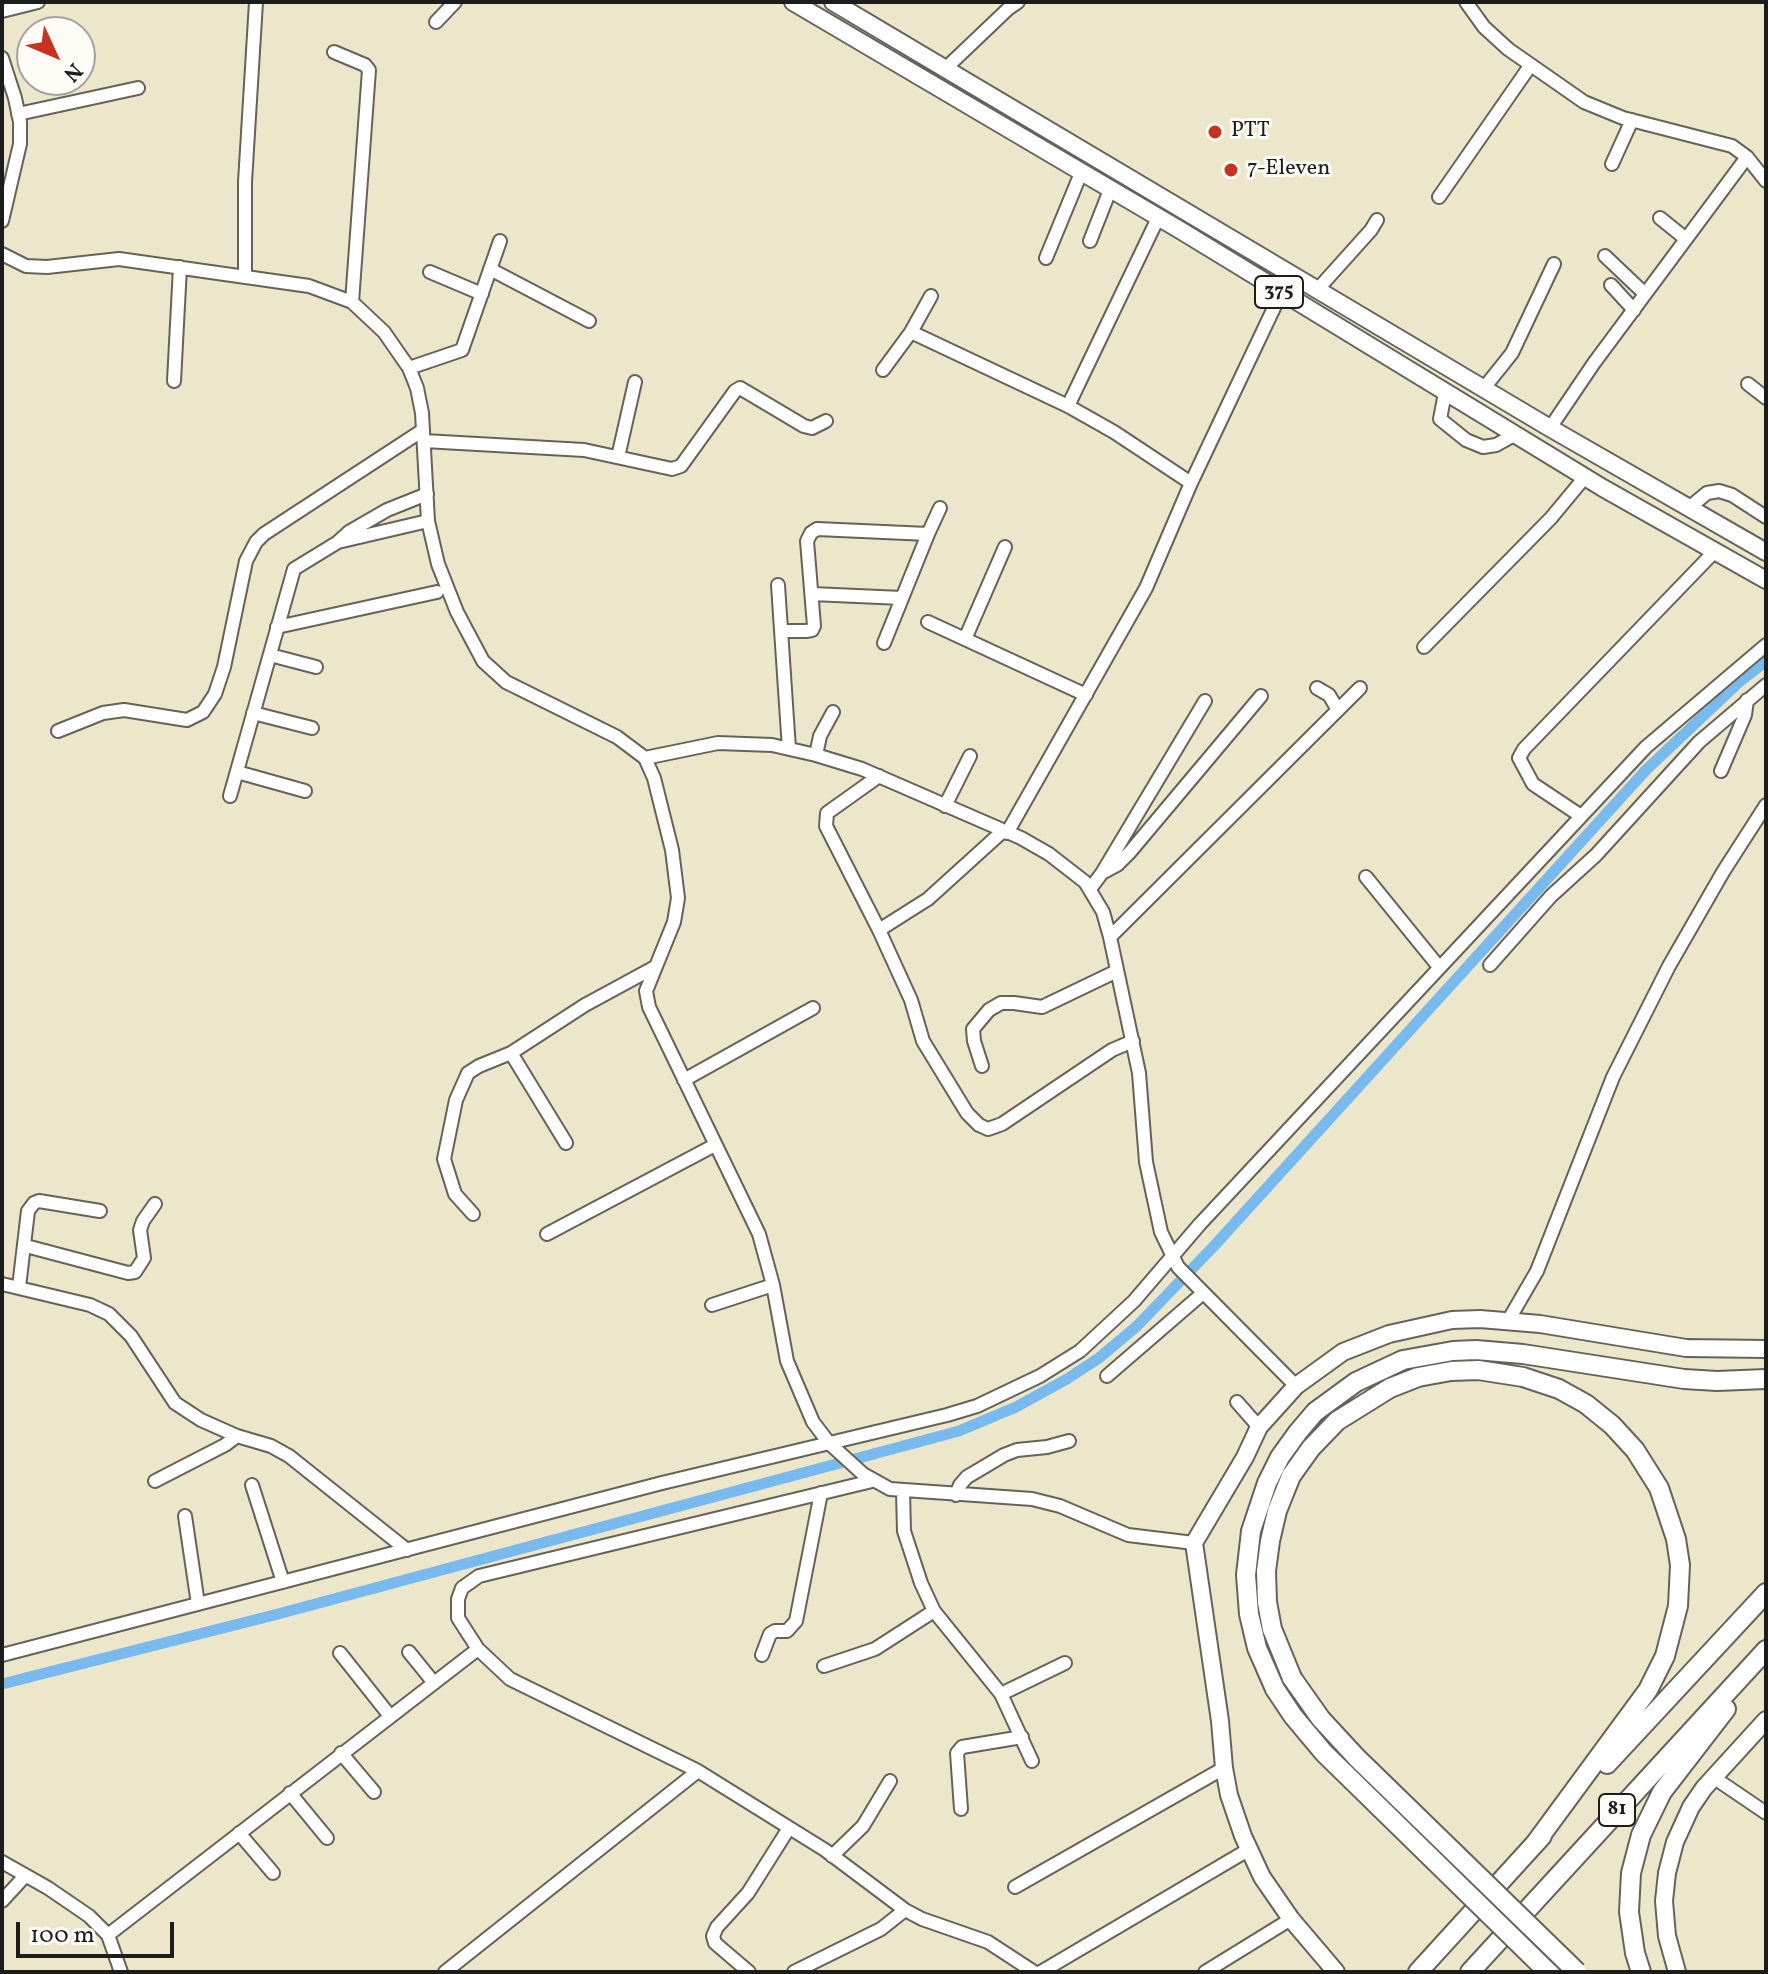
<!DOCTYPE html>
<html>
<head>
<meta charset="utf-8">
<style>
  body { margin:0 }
  #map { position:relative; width:1768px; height:1974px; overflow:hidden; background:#ece7ca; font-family:Vollkorn,serif }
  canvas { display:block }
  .frame { position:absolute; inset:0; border:4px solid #1c1c1c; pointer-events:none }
  .north { position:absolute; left:16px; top:16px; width:80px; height:80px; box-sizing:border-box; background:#fdfcf7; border:2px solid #a3a29f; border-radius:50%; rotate:134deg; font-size:22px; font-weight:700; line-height:32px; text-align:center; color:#1c1c1c }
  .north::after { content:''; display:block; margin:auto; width:28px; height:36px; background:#c8321e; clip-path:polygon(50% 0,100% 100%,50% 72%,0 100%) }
  .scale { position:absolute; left:16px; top:1922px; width:158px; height:36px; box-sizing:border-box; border:4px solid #1c1c1c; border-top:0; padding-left:10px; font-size:24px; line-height:28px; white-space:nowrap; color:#1c1c1c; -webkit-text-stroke:6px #fdfcf7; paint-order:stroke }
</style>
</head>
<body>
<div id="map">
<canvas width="1768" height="1974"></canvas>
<div class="frame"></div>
<div class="north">N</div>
<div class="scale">100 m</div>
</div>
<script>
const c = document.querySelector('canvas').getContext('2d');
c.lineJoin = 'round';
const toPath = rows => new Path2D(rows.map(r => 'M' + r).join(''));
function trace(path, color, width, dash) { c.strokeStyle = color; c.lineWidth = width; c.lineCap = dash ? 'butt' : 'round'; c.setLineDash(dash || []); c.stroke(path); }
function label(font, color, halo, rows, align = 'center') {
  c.font = font + ' Vollkorn,serif'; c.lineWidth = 6; c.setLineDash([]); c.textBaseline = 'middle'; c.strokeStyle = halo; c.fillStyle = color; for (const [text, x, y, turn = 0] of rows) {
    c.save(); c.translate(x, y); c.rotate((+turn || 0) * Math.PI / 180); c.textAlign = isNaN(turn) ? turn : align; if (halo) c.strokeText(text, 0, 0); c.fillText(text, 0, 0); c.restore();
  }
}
const canal = toPath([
  [2,1684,278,1614,959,1431,1016,1407,1067,1379,1099,1358,1137,1326,1214,1246,1646,770,1738,683,1766,661]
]);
const minor = toPath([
  [1466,2,1484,27,1508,49,1584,102,1623,118,1732,146,1747,157,1766,181],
  [2,11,38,2],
  [436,22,455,2],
  [334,52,365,65,369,70,352,302],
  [2,58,15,98,20,122,20,144,2,221],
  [946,68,1009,8,1018,2],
  [18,114,138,88],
  [1612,164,1632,120],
  [1439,197,1530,66],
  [1660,218,1686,239],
  [1090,241,1110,190],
  [2,254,26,266,47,267,119,259,309,286,352,302,384,332,409,368,417,388,422,413,428,521,438,564,457,612,483,661,506,682,617,737,645,758,654,778,672,850,678,898,674,922,646,991,649,1007,759,1234,773,1285,787,1361,813,1422,829,1443,863,1474,890,1489,1032,1499,1060,1506,1128,1535,1194,1543],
  [1605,256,1645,294],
  [1046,258,1081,173],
  [490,269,589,321],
  [430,272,482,294],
  [245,276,245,182,256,2],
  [1611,285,1634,310],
  [1318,289,1371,230,1377,220],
  [911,332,1068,406,1114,432,1191,483],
  [409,368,462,350,500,241],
  [883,370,911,332,931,296],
  [174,381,180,267],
  [1748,384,1766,398],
  [1484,388,1512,353,1554,264],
  [1445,393,1440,419,1466,440,1483,447,1496,445,1514,435],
  [1068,406,1158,218],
  [1550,428,1594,363,1747,157],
  [424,441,584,450,672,469,681,466,735,391,740,388,804,426,812,428,826,421],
  [618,457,635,382],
  [1690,507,1707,493,1719,491,1732,495,1766,517],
  [928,534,940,508],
  [338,542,428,521],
  [778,585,789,749],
  [812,594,902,598],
  [928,622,1086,695],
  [277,627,437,592],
  [781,631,806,631,812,630,814,626,807,541,811,533,817,529,928,534,884,643],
  [965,639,1005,547],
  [1424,647,1551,518,1585,477],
  [270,655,316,667],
  [1317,688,1329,695,1338,710],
  [253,713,312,728],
  [58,731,103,713,124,710,187,720,203,712,215,694,224,667,246,561,256,542,264,534,423,430],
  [816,755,820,736,833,712],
  [645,758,718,743,772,745,816,755,862,769,1021,838,1049,854,1085,882,1103,912,1110,937,1139,1073,1146,1162,1161,1232,1178,1267,1296,1386],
  [1721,771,1745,715,1747,700],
  [237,772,305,791],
  [879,776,827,813,826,826,879,930,911,1000,923,1041,967,1113,979,1125,988,1129,1002,1124,1112,1050,1133,1041],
  [230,796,294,569,338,542,349,532,387,510,427,494],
  [945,806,970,756],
  [1581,816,1533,784,1519,758,1524,749,1715,551],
  [1007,833,1146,588,1191,483,1281,293],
  [1102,873,1117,865,1130,852,1261,696],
  [1366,877,1439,967],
  [1090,889,1102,873,1205,701],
  [879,930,928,899,1003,831],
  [1110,937,1360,688],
  [1490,965,1551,896,1596,855,1699,742,1766,685],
  [511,1053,566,1143],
  [982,1066,974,1041,973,1029,989,1010,1001,1003,1014,1003,1042,1007,1117,971],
  [684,1080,813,1008],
  [473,1214,455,1194,444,1159,456,1100,468,1073,479,1066,511,1053,585,1005,655,967],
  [547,1234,715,1145],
  [26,1246,128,1273,135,1272,144,1258,140,1230,143,1221,155,1204],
  [2,1284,90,1305,109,1314,131,1336,175,1403,201,1420,237,1436,271,1446,289,1456,407,1550],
  [19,1287,28,1211,34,1203,39,1201,100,1211],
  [712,1305,773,1285],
  [1508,1321,1537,1271,1613,1077,1669,966,1723,872,1766,805],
  [1107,1376,1202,1294],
  [1237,1402,1259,1427],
  [155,1481,225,1445,237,1436],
  [872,1481,479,1576,462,1588,458,1599,458,1618,478,1649,510,1679,698,1771,825,1850,905,1910,922,1919,988,1942,1034,1972],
  [252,1485,283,1582],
  [903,1491,904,1531,921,1583,934,1611,1001,1694,1032,1761],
  [956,1495,960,1485,967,1477,1004,1455,1017,1450,1047,1447,1069,1441],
  [185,1516,198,1604],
  [409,1652,434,1683],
  [340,1653,390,1716],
  [2,1655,662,1483,947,1415,977,1406,1040,1376,1080,1351,1134,1301,1200,1224,1646,747,1766,645],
  [762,1655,770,1634,775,1631,787,1631,796,1621,821,1493],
  [824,1666,875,1649,934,1611],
  [1001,1694,1065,1663],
  [341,1753,374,1792],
  [1713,1777,1766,1813],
  [290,1793,327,1838],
  [961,1809,957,1753,962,1747,1022,1737],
  [239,1833,273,1873],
  [832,1856,863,1826,890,1781],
  [2,1862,48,1888,89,1916,108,1935,121,1972],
  [1015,1887,1224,1768],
  [2,1901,25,1876],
  [108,1935,478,1649],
  [445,1972,698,1771],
  [749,1972,715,1943,713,1936,717,1927,748,1893,789,1828],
  [794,1972,881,1929,905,1910],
  [1041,1972,1248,1850],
  [1205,1972,1291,1919]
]);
const major = toPath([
  [793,2,1180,230,1603,488,1766,580],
  [833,2,1550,428,1766,552],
  [1336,1972,1291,1919,1262,1877,1243,1836,1229,1795,1224,1768,1220,1721,1194,1543,1245,1457,1259,1427,1296,1386,1343,1352,1389,1334,1452,1320,1480,1319,1540,1324,1686,1348,1766,1349],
  [1677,1972,1667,1936,1664,1901,1667,1873,1675,1842,1691,1807,1704,1788,1766,1720]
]);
const highway = toPath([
  [1292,1678,1272,1629,1267,1602,1266,1571,1270,1541,1277,1511,1291,1476,1311,1448,1337,1421,1390,1388,1418,1377,1451,1371,1478,1370,1523,1377,1559,1389,1586,1404,1612,1425,1635,1450,1659,1488,1676,1539,1680,1565,1678,1606,1665,1656,1648,1690,1534,1845],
  [1275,1689,1257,1648,1249,1614,1246,1575,1251,1531,1267,1483,1280,1457,1298,1432,1315,1412,1356,1382,1403,1360,1453,1351,1476,1350,1523,1354,1684,1379,1717,1381,1766,1379],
  [1607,1764,1766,1593],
  [1418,1972,1542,1836],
  [1470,1972,1766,1650],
  [1641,1972,1635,1953,1629,1912,1631,1873,1641,1835,1662,1792,1726,1709]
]);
const highwayBridge = toPath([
  [1292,1678,1321,1719,1357,1758,1577,1972],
  [1275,1689,1293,1716,1324,1753,1548,1972]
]);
const markers = [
  [1215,132,8,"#c8321e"],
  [1231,170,8,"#c8321e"]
];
const shields = [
  [1279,292,48],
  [1617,1810,36]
];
const shieldNames = [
  ["375",1279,292],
  ["81",1617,1810]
];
const poiNames = [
  ["PTT",1231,132],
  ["7-Eleven",1247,170]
];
trace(canal, '#79baee', 11);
trace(minor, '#656359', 16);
trace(major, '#656359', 20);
trace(highway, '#656359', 22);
trace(minor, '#fff', 12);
trace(major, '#fff', 16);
trace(highway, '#fff', 18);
trace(highwayBridge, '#656359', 22, []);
trace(highwayBridge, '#fff', 18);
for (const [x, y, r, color] of markers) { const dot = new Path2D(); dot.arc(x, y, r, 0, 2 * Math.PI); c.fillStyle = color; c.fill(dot); trace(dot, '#fdfcf7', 3); }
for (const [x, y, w] of shields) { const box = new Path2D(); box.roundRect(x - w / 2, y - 16, w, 32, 6); c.fillStyle = '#fdfcf7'; c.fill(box); trace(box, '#1c1c1c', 2); }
label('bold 20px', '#1c1c1c', null, shieldNames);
label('22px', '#1c1c1c', '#fdfcf7', poiNames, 'left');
</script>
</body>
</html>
